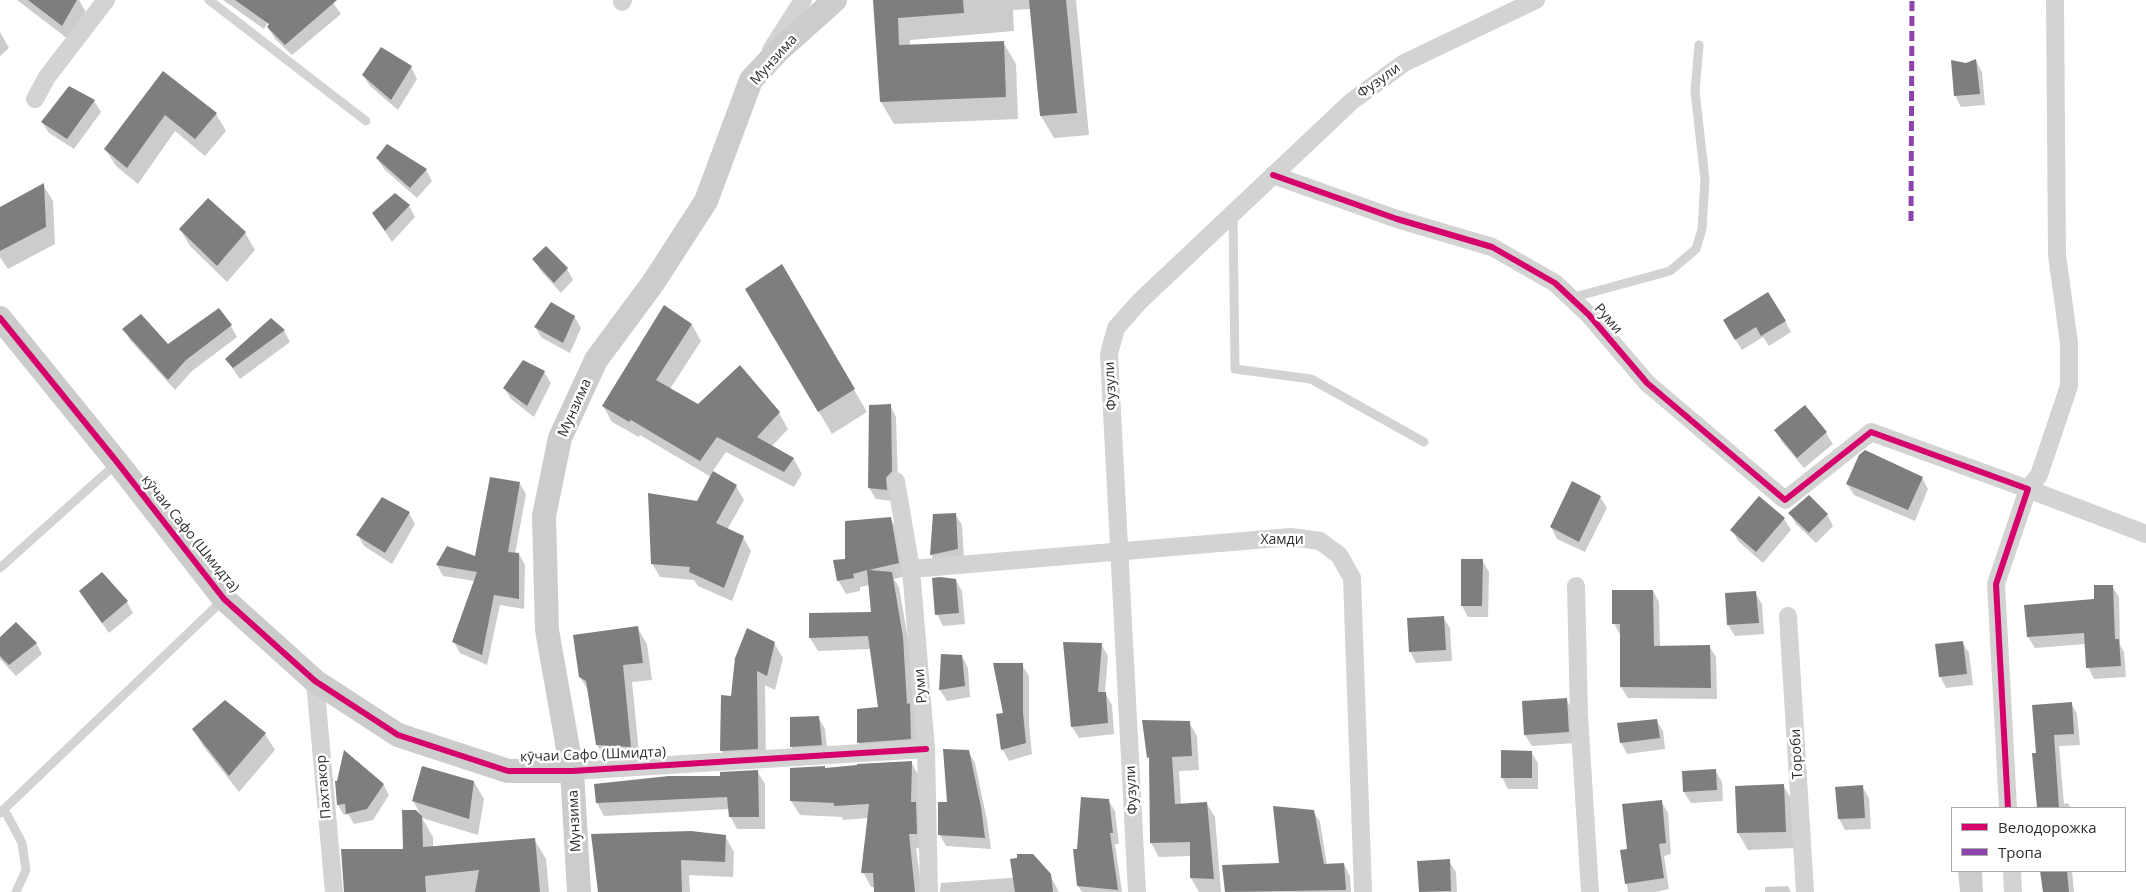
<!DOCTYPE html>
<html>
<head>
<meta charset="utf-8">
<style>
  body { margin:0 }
  #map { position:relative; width:2146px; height:892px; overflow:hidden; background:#fff; font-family:"Open Sans",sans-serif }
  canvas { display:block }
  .legend { position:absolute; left:1951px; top:807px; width:175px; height:65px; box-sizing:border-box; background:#fff; border:1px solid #ababab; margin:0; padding:6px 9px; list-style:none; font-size:15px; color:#2e2e2e }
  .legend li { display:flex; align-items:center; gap:10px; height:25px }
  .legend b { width:25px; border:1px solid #ababab }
</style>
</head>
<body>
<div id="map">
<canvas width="2146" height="892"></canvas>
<ul class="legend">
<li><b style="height:6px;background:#d6006c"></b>Велодорожка</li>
<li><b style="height:6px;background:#8e44ad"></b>Тропа</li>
</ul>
</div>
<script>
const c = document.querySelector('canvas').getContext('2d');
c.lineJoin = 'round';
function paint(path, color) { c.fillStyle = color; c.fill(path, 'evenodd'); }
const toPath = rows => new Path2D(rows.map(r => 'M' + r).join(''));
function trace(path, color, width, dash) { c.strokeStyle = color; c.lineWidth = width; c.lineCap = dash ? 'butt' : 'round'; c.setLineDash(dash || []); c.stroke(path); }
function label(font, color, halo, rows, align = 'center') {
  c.font = font + ' "Open Sans",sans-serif'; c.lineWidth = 5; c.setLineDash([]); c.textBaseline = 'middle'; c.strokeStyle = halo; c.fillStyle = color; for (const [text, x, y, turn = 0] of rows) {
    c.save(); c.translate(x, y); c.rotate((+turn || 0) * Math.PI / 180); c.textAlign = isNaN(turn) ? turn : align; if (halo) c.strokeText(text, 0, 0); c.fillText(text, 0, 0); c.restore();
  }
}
const shadow = toPath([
  [17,0,79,0,88,16,72,42],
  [223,0,281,0,264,29],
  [297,0,331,0,341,14,292,55,275,39,268,27],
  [874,0,1076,0,1089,135,1054,138,1041,116,1031,9,1013,10,1014,31,910,40,910,46,1003,42,1016,64,1018,119,894,124,881,102],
  [0,32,9,48,0,56],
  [1976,61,1982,72,1985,105,1961,107,1955,95,1966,64],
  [411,67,417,79,398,110,370,86,363,75],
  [164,73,216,114,226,131,205,156,175,131,138,184,116,166,106,150],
  [94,101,101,112,74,149,49,133,42,122],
  [377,158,426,170,432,181,417,198,384,169],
  [43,185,53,201,55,244,8,269,0,257,0,208],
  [409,206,415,217,392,242,373,213],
  [180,229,245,233,255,250,227,282,190,246],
  [534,259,567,269,573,280,561,293,540,270],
  [782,266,867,412,832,434,747,290],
  [664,307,692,325,701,341,670,389,698,405,779,413,788,429,772,446,793,458,802,474,794,487,726,452,712,472,736,486,744,500,727,530,743,537,751,551,732,601,698,586,694,580,660,577,652,563,698,503,711,477,640,435,639,437,612,422,603,406],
  [574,316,581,328,570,353,542,338,535,327],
  [271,320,284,331,290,342,240,379,226,359],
  [1724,321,1785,321,1791,332,1769,346,1763,337,1742,350],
  [231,326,237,337,192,371,175,390,130,340,124,329,168,345],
  [544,372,551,383,534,417,511,399,504,388],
  [890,405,896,417,898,483,892,501,876,499,869,488],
  [1804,407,1826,433,1833,444,1804,468,1782,442,1776,431],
  [1922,478,1928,489,1915,521,1854,495,1847,484],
  [520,484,526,494,515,554,519,554,525,565,524,609,500,605,487,665,460,653,454,642,475,581,443,576,437,565,475,558],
  [1600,497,1607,508,1585,552,1557,539,1551,527],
  [1759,498,1784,519,1791,530,1763,563,1738,541,1732,530],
  [409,513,415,524,392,564,364,546,358,535],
  [1790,513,1827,514,1833,526,1816,543,1796,524],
  [955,514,962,525,964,560,938,566,931,555,934,516],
  [891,519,898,532,906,576,894,579,899,587,910,651,914,712,917,718,918,752,866,755,858,742,879,708,871,649,818,651,810,638,873,613,870,585,860,587,860,591,846,594,838,580,847,560],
  [1482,560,1489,572,1488,617,1468,617,1462,606],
  [956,580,962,591,965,624,943,626,937,614],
  [2112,586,2119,597,2120,645,2124,652,2126,677,2094,679,2088,667,2086,644,2035,648,2028,637,2026,606,2096,600],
  [1653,591,1659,602,1660,647,1709,646,1716,657,1717,699,1628,698,1621,687,1620,635,1614,623],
  [1755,593,1762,604,1764,634,1735,636,1728,625],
  [87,602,127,602,133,613,109,633],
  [1443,617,1450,628,1452,661,1416,663,1410,651],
  [637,627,647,644,652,680,632,682,640,763,607,762,597,745,589,692,580,677],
  [0,638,36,643,42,654,16,676,0,659],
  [1962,642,1969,653,1973,685,1946,688,1940,676],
  [774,643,783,658,775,690,765,685,766,764,730,766,722,751,732,698],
  [1101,644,1108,656,1105,693,1112,705,1114,734,1079,738,1072,727],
  [942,655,962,656,968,668,970,697,947,701,940,690],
  [1022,665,1029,676,1029,725,1032,754,1009,761,1003,750,1004,715],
  [1566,699,1573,711,1575,743,1532,746,1525,735],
  [2071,703,2077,714,2080,745,2059,746,2064,804,2068,803,2071,808,2039,808,2034,755,2037,754],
  [818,717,825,729,828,756,797,758,791,746],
  [1656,720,1663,731,1665,749,1627,754,1621,742],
  [1189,722,1197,736,1199,770,1179,771,1181,805,1206,803,1215,817,1221,892,1199,892,1191,878,1191,856,1159,857,1151,843,1151,761,1148,757],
  [193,729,265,734,275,750,239,792,203,746],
  [968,751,975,763,987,820,991,849,946,846,940,835,939,803,948,803],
  [1531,752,1538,763,1538,789,1508,789,1502,777],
  [911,762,919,776,925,848,916,848,922,892,876,892,875,887,871,887,863,872,869,818,843,820,842,817,800,815,791,801,825,770],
  [1715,770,1722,782,1723,801,1691,803,1684,792],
  [757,771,765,784,765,829,737,829,730,816,729,809,604,816,597,803,596,785,721,777],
  [338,782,383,784,389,795,373,820,354,824,348,814,344,815,338,805],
  [474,782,484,799,478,835,422,818,433,837,433,847,534,839,546,859,549,892,346,892,404,850,422,817,413,801],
  [1783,785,1793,802,1795,848,1748,850,1738,833],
  [1862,786,1869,798,1871,829,1845,830,1839,819],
  [1108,800,1115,811,1119,844,1115,844,1122,892,1082,892,1078,886,1078,851],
  [1661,801,1668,813,1671,854,1664,856,1669,889,1656,892,1628,892,1621,851,1628,850],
  [1313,811,1320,822,1327,865,1344,864,1350,876,1351,892,1227,892,1224,866,1280,865],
  [725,836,734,852,733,877,689,875,690,892,600,892],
  [1449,861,1456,872,1457,892,1420,892,1418,862],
  [1958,871,1982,871,1983,892,1960,892],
  [2042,871,2072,871,2074,892,2044,892],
  [1050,875,1059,892,940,892,941,883],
  [1788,886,1791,892,1765,892,1765,887]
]);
const building = toPath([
  [28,0,77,0,62,26],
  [235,0,337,0,285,45,267,27,269,24],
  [873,0,963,0,964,13,898,18,899,45,1004,41,1006,97,880,102],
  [1029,0,1066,0,1077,113,1040,116],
  [381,47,412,66,391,100,362,75],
  [1976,59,1980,94,1954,96,1951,60,1966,63],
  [163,71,217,113,195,139,165,115,127,168,104,149],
  [69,86,95,100,67,139,41,122],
  [387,144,427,169,410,188,376,158],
  [44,183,46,227,0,251,0,207],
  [395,193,410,205,385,231,372,213],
  [208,198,246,232,217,266,179,229],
  [546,246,568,268,554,283,532,259],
  [782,264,855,389,818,412,745,289],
  [1768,292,1786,321,1761,336,1756,327,1735,340,1723,320],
  [551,302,575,316,563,343,534,327],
  [664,305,692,324,656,380,698,404,740,365,780,412,757,437,794,458,784,472,717,437,700,461,631,420,629,422,602,406],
  [219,308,232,325,186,360,168,380,122,329,141,314,168,344],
  [271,318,285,330,233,368,225,359],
  [523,360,545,371,527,406,503,388],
  [891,404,892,471,886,478,887,490,868,488,869,405],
  [1805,405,1827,432,1797,458,1774,430],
  [1865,450,1923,477,1908,510,1846,484,1859,455],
  [713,471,737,485,716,523,744,536,724,588,689,572,690,567,651,564,648,493,697,501],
  [490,477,520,482,508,552,519,553,519,599,494,595,482,655,452,642,477,572,436,565,447,546,475,556],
  [1572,481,1601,496,1579,542,1550,527],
  [1809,495,1828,514,1809,533,1788,513],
  [1759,496,1785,518,1756,552,1730,530],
  [382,497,410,512,385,553,356,535],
  [956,513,958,549,930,555,933,514],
  [891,517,899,563,869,570,892,572,903,637,907,704,910,703,911,739,857,743,857,709,878,707,868,636,809,638,809,613,871,612,867,570,853,574,854,578,837,581,833,560,845,559,845,521],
  [1461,559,1483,559,1482,606,1461,606],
  [102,572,128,601,102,623,79,591],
  [940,577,956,579,959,613,935,615,932,578],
  [2094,585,2113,585,2115,639,2119,639,2121,666,2086,668,2084,633,2027,637,2024,605,2094,599],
  [1612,590,1653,590,1654,646,1710,645,1711,688,1620,687,1620,624,1612,624],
  [1756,591,1759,623,1727,625,1725,593],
  [1444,616,1446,650,1409,652,1407,618],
  [16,622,37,643,9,665,0,656,0,637],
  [638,626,643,663,623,665,631,747,596,745,586,681,579,677,573,635],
  [747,628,775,642,767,676,757,671,758,749,720,751,721,695,731,696,735,658],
  [1963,641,1967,674,1939,677,1935,644],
  [1063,642,1102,643,1098,692,1106,692,1108,723,1071,727],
  [941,654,962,655,965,686,939,690],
  [993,663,1023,663,1023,713,1026,743,1001,750,996,714,1003,713],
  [1567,698,1569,732,1524,735,1522,701],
  [225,700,266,733,229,776,192,729],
  [2072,702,2074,734,2054,735,2059,808,2037,808,2032,753,2036,753,2032,705],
  [819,716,822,745,790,747,790,717],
  [1657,719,1660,738,1620,743,1617,723],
  [1142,720,1190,721,1192,756,1172,757,1175,804,1207,802,1214,879,1190,878,1190,842,1150,843,1149,757,1147,758],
  [943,749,969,750,981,807,985,838,938,835,938,802,947,802],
  [344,750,384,784,367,809,346,814,345,804,337,805,335,781,337,781],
  [1501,750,1532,751,1532,778,1501,778],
  [912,761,911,802,916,802,917,834,909,834,915,892,874,892,873,873,861,873,869,804,834,806,834,803,790,801,790,768,825,766,825,768,857,765,857,764],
  [422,766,474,781,469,819,412,801],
  [1716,769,1717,790,1683,792,1682,771],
  [758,770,759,817,729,817,727,797,596,803,594,784,669,776,720,776,720,772],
  [1784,784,1786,832,1737,833,1735,786],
  [1863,785,1865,818,1838,819,1835,787],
  [1081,797,1109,799,1113,833,1110,833,1118,890,1077,886,1073,849,1077,849],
  [1662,800,1666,843,1659,844,1664,878,1625,884,1620,850,1627,849,1622,804],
  [1273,806,1314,810,1324,864,1344,863,1346,890,1225,892,1222,865,1279,863],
  [402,810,416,810,422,816,423,847,535,838,540,892,475,892,479,870,425,876,426,892,344,892,341,849,403,849],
  [691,831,726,835,725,862,681,860,682,892,598,892,591,834],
  [1017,854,1033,854,1051,874,1053,892,1015,892,1010,859,1017,858],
  [1450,859,1451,891,1419,892,1417,861],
  [2040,871,2067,871,2069,892,2043,892]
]);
const lane = toPath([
  [209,0,366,121],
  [1233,215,1235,369,1311,379,1424,442],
  [1571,298,1670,271,1696,249,1702,229,1705,180,1695,91,1699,45],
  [0,568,117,463],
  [4,809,22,843,26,870,16,892],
  [0,813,224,599]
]);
const street = toPath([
  [2055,0,2057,255,2069,343,2069,386,2039,475,2028,489,2146,534],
  [622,2,623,0],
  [771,50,803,0],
  [35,99,47,77,106,0],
  [1273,175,1397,219,1492,247,1555,283,1589,315,1647,383,1785,500,1871,432,2028,489,1996,584,2008,808],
  [896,481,911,569,926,749,929,892],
  [911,569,1291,537,1320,541,1339,555,1352,578,1363,892],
  [1576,586,1579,715,1590,892],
  [1788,616,1805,892],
  [315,681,334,892],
  [572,771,926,749],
  [2012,871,2013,892],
  [1137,892,1109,354,1116,328,1140,301,1352,101,1404,63,1536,0]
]);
const secondary = toPath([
  [0,318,117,462,224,599,315,681,398,735,508,771,572,771],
  [579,892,572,771,547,630,544,516,560,438,596,360,653,283,706,201,751,80,778,51,835,0]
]);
const quiet = toPath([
  [1911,221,1912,0]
]);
const cycleway = toPath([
  [1273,175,1397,219,1492,247,1555,283,1589,315,1647,383,1785,500,1871,432,2028,489,1996,584,2008,808],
  [0,318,117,462,224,599,315,681,398,735,508,771,572,771,926,749]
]);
const streetNames = [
  ["Мунзима",774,60,-48],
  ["Фузули",1379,81,-36],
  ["Руми",1608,319,49],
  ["Фузули",1111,386,-93],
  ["Мунзима",575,408,-66],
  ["кӯчаи Сафо (Шмидта)",190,534,51],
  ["Хамди",1282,540],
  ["Руми",921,686,-95],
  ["Тороби",1797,754,-93],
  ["кӯчаи Сафо (Шмидта)",593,755,-2],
  ["Пахтакор",324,787,-95],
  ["Фузули",1132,790,-93],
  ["Мунзима",575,821,-93]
];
paint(shadow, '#0003');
paint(building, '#7e7e7e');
trace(lane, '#d3d3d3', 9);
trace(street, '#d3d3d3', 18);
trace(secondary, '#ccc', 24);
trace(quiet, '#8e44ad', 5, [10, 5]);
trace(cycleway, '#d6006c', 6);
label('14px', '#2e2e2e', '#fff', streetNames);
</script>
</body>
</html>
